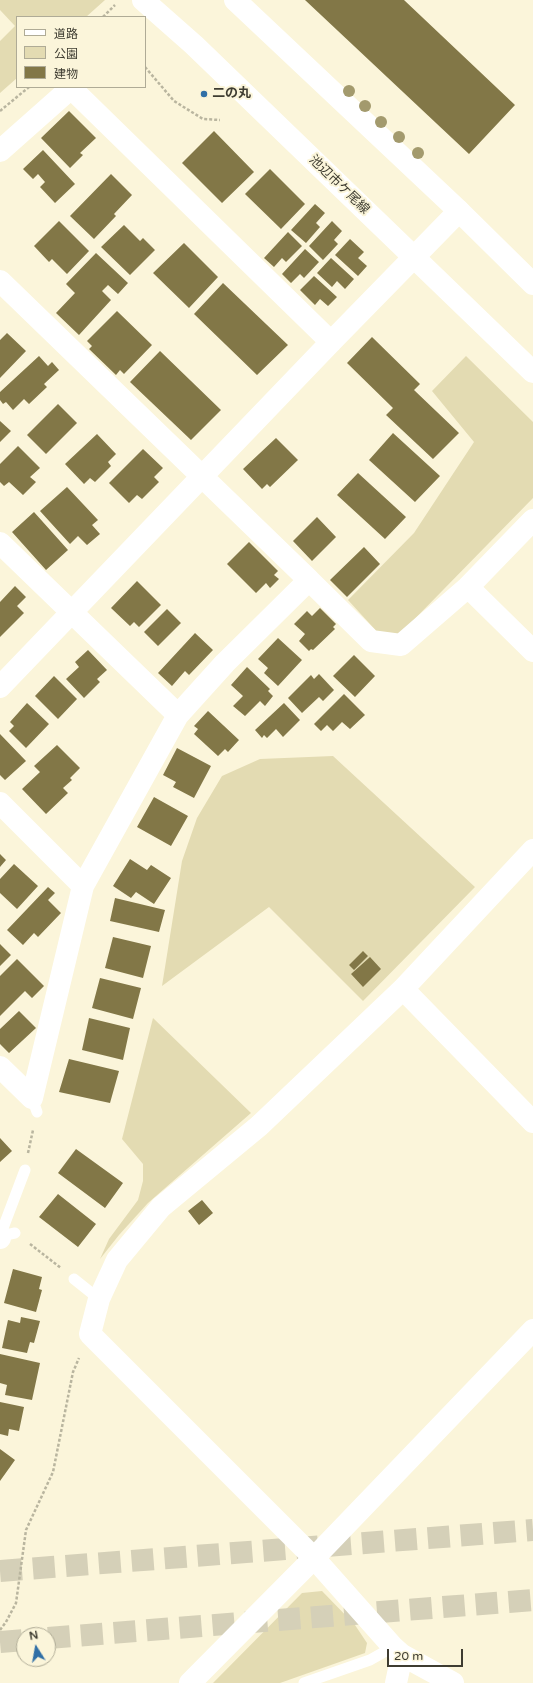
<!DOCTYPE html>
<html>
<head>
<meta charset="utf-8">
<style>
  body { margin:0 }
  #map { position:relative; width:533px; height:1683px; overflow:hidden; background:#fbf5da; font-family:"Varela Round","Noto Sans JP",sans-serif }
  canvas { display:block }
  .legend { position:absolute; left:16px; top:16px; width:130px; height:72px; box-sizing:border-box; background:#fbf5da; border:1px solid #afab96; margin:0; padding:5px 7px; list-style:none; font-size:12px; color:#3e3c31 }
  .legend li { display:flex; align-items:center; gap:8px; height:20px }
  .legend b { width:20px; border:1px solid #afab96 }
  .north { position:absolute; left:16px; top:1627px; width:40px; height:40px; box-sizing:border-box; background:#fbf5da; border:1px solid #afab96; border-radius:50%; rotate:349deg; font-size:11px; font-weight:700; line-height:16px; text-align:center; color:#3e3c31 }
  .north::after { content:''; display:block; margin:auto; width:14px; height:18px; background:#306fa6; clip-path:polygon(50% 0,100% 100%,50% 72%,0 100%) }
  .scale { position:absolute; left:387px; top:1649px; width:76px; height:18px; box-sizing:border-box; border:2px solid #3e3c31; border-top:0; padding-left:5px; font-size:12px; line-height:14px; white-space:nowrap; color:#3e3c31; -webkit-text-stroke:3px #fbf5da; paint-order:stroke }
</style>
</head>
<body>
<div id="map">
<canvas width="533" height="1683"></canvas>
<ul class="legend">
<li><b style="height:5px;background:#fff"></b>道路</li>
<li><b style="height:11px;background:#e3dbb2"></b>公園</li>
<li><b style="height:11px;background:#827747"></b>建物</li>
</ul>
<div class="north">N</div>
<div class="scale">20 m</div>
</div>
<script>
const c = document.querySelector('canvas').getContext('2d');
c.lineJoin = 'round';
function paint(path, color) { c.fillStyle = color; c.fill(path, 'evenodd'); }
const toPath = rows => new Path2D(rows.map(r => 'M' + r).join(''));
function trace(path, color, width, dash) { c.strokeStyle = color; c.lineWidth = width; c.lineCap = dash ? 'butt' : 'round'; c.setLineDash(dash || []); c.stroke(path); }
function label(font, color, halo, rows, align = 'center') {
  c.font = font + ' "Varela Round","Noto Sans JP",sans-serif'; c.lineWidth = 4; c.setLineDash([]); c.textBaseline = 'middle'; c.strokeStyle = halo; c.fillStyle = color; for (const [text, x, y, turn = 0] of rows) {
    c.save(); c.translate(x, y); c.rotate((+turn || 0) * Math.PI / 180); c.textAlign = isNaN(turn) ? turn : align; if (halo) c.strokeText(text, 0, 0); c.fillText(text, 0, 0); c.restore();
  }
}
const green = toPath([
  [0,0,105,0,86,17,17,17,17,78,0,93,0,41,15,26,0,10],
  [466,356,533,422,533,498,399,635,380,635,348,600,414,533,474,442,432,391],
  [333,756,475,887,363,1001,269,907,162,986,182,861,197,818,222,776,260,759],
  [153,1018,251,1113,148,1203,119,1235,100,1259,109,1239,138,1200,143,1181,143,1164,122,1139],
  [322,1591,355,1625,367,1643,365,1653,280,1683,213,1683,302,1593]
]);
const building = toPath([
  [305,0,404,0,515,105,469,154],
  [69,111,96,138,80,153,83,155,70,168,41,138],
  [214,131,254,172,222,203,182,163],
  [43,150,75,184,55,203,40,187,45,182,38,174,33,179,23,169],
  [270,169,305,204,281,229,245,194],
  [111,174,132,195,114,214,116,216,94,239,70,216],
  [315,204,325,213,316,223,320,227,306,243,291,230],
  [59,221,89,251,67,274,52,259,49,262,34,246],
  [332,221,342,231,334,240,338,244,323,260,309,246],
  [124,225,140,241,143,238,155,250,130,275,101,247],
  [288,232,302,246,286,262,282,258,274,267,264,258],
  [350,239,364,252,358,258,367,266,358,276,335,255],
  [184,243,218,277,189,308,153,273],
  [305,249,319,262,304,278,300,274,291,283,282,274],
  [96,253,128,283,118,294,108,285,102,291,111,300,79,335,56,313,75,293,66,284],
  [331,258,354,279,345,289,337,281,332,287,317,273],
  [314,276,337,297,328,306,320,299,315,305,300,290],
  [223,283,288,345,257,375,194,314],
  [117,311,152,345,124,374,120,370,116,375,89,349,92,346,87,341],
  [7,333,26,351,0,378,0,340],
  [372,337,420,384,414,390,459,433,433,459,386,415,393,408,347,363],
  [160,351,221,410,191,440,130,382],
  [39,356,48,366,52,362,59,370,44,384,47,387,29,404,24,399,13,410,6,402,3,404,0,400,0,392],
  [58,404,77,423,46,454,27,435],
  [0,421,11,431,0,442],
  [393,433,440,476,415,502,369,460],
  [97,434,116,454,108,462,111,466,95,482,90,478,84,484,65,464],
  [276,438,298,460,270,487,267,484,262,489,243,469],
  [18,446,40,468,30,477,36,482,23,495,9,482,4,486,0,482,0,464],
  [143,449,163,468,154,477,159,482,142,499,137,495,129,503,109,483],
  [358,473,406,517,385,539,337,495],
  [67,487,98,520,92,525,100,534,87,545,78,536,70,544,40,511],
  [34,512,68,550,46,570,12,532],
  [317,517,336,537,312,561,293,541],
  [249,542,278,571,274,575,279,579,270,588,266,583,256,593,227,564],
  [364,547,380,564,347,597,330,580],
  [137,581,161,605,139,627,134,622,130,626,111,608],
  [15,586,26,597,17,606,24,613,0,637,0,602],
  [320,608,336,624,333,627,335,629,313,650,311,649,309,651,299,641,305,634,294,624,307,611,312,616],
  [167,609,181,623,158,646,144,632],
  [195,633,213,650,189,675,185,671,172,686,158,673],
  [278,638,302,660,278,686,264,673,268,668,258,659],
  [88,650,107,670,97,679,100,682,84,698,66,679,79,667,75,662],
  [354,655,375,676,355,697,333,676],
  [247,667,270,689,268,691,273,696,265,706,260,701,245,716,233,706,243,696,231,685],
  [319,674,334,690,323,701,319,697,302,713,288,698,311,675,314,679],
  [54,676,77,699,58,719,35,696],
  [344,694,365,715,350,729,342,722,333,731,327,725,321,731,314,724],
  [27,703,49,724,26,748,9,731,14,726,10,722],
  [284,703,300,720,283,737,276,729,267,738,264,735,262,738,255,730],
  [208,711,239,740,228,752,225,749,218,756,194,734,198,729,194,726],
  [0,734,26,761,5,780,0,775],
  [57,745,80,768,70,778,72,780,63,788,68,793,46,814,22,789,40,772,34,766],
  [177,748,211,766,194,798,173,787,176,782,163,775],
  [154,797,188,816,171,846,137,827],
  [0,854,6,860,0,867],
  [130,859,147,870,151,865,171,878,154,904,136,892,131,898,113,886],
  [14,864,38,886,17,909,0,893,0,879],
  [48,887,55,893,48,900,61,913,38,937,34,933,23,945,7,930],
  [115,898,165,910,159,932,110,921],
  [113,937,151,946,143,978,105,968],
  [0,944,11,955,0,966],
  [363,951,368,956,354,970,349,965],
  [370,957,381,969,363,987,351,974],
  [17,959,44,986,32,998,25,991,0,1016,0,976],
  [100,978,141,988,133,1019,92,1008],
  [19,1011,36,1028,9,1053,0,1044,0,1029],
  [89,1018,130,1028,123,1060,82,1050],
  [69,1059,119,1071,110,1103,59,1092],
  [0,1138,12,1151,0,1162],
  [76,1149,123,1183,105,1208,58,1173],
  [58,1194,96,1224,78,1247,39,1217],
  [202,1200,213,1213,199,1225,188,1211],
  [13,1269,42,1277,39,1289,42,1290,36,1312,4,1303],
  [21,1317,40,1321,34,1343,30,1342,27,1353,2,1348,8,1320,20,1323],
  [0,1354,40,1363,32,1400,5,1395,7,1385,0,1383],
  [0,1402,24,1407,19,1431,9,1429,8,1436,0,1434],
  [0,1449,15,1460,0,1481]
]);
const motorwayTunnel = toPath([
  [0,1571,533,1530],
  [48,1638,533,1600],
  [0,1642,24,1640]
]);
const path = toPath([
  [103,17,115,5],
  [145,67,174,101,203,119,220,120],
  [0,111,29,87],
  [28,1153,33,1130],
  [30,1244,61,1268],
  [0,1630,6,1622,16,1603,26,1530,53,1472,73,1372,79,1358]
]);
const service = toPath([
  [32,1098,37,1112],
  [0,1236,25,1170],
  [0,1236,15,1233],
  [74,1279,99,1299],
  [304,1683,370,1660,393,1647]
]);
const minor = toPath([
  [0,151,71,88,331,342],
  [0,281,309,580,225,663,178,715,83,886,32,1098,0,1067],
  [533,520,468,587,533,651],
  [0,543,178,715],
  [309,580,371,641,401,645,468,587],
  [0,687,331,342,459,211],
  [0,803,83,886],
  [403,989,533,1122],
  [0,1236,0,1238],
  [396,1683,402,1655],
  [453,1683,402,1655,393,1647,314,1558,90,1334,99,1299,117,1260,161,1207,259,1126,403,989,533,850]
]);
const tertiary = toPath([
  [143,0,194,45,533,372],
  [235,0,459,211,533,284],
  [190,1683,314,1558,533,1330]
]);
const trees = [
  [349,91],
  [365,106],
  [381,122],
  [399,137],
  [418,153]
];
const markers = [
  [204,94,4,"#306fa6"]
];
const poiNames = [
  ["二の丸",212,94]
];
const streetNames = [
  ["池辺市ケ尾線",339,185,44]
];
paint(green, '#e3dbb2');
paint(building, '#827747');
trace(motorwayTunnel, '#d5d0b8', 22, [22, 11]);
trace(path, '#b9b59f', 2.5, [3, 2]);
trace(service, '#fff', 11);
trace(minor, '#fff', 22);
trace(tertiary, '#fff', 22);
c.fillStyle = '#a39a6d';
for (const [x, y] of trees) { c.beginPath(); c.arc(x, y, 6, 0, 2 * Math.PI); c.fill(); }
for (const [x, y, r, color] of markers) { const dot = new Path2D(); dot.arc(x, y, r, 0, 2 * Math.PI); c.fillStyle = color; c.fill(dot); trace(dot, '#fbf5da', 1.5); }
label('bold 13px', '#3e3c31', '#fbf5da', poiNames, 'left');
label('13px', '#3e3c31', '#fbf5da', streetNames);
</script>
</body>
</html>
